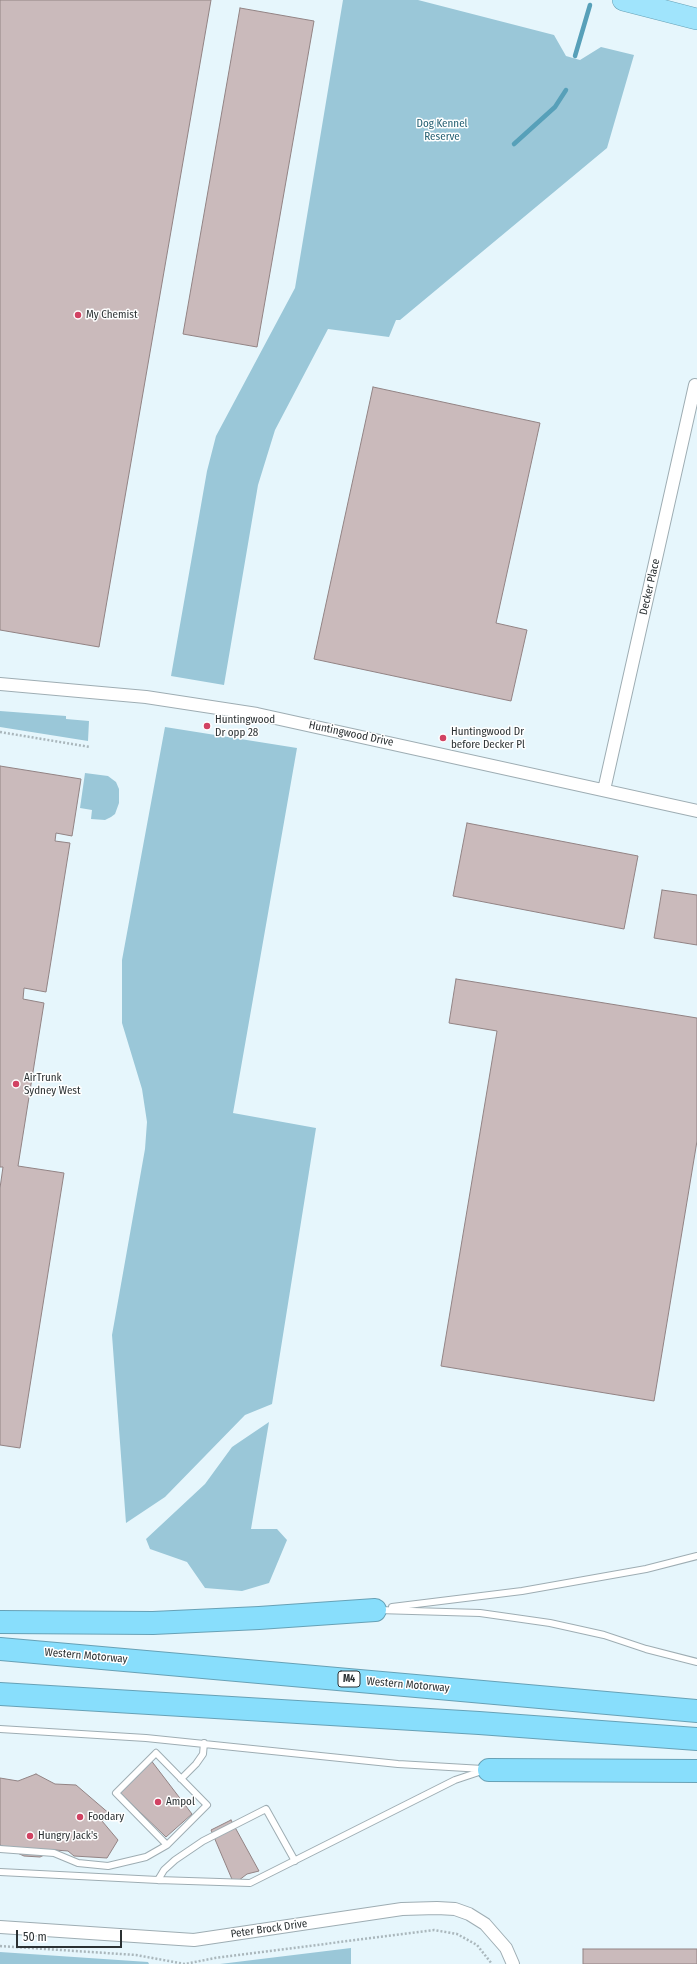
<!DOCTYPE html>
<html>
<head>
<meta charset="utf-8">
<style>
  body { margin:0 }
  #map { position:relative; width:697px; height:1964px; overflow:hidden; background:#e6f6fc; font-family:"Fira Sans Condensed",sans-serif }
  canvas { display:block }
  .scale { position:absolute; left:16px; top:1930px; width:106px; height:18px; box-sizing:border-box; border:2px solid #2b3133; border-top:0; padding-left:5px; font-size:12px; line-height:14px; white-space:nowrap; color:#2b3133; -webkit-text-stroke:3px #fff; paint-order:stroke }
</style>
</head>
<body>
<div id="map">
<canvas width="697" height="1964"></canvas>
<div class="scale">50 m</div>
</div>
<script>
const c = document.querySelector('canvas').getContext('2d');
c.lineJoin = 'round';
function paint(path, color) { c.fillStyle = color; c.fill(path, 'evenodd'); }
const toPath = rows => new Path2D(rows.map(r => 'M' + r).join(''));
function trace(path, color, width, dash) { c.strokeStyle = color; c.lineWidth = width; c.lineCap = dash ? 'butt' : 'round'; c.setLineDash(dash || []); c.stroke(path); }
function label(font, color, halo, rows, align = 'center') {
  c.font = font + ' "Fira Sans Condensed",sans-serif'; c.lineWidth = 3; c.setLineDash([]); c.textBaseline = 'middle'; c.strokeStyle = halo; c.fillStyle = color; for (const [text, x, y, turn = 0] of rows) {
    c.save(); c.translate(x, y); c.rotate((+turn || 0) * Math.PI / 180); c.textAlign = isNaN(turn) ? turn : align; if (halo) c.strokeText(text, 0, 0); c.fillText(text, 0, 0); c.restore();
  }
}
const green = toPath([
  [343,0,418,0,554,35,566,56,580,60,601,47,634,55,607,148,400,320,396,320,389,337,328,329,275,430,258,485,224,685,171,676,207,471,216,436,295,288],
  [0,711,66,716,66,719,89,721,88,741,0,727],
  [165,727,297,748,233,1113,316,1128,272,1404,245,1415,165,1497,126,1523,112,1335,145,1149,147,1122,142,1089,122,1023,122,960],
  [85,773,108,776,116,782,119,789,119,803,115,814,111,817,105,820,91,819,92,810,80,808],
  [269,1422,251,1529,277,1529,287,1540,269,1583,242,1591,205,1588,187,1562,150,1549,146,1539,205,1484,232,1447],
  [351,1948,351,1964,220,1964],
  [0,1952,148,1962,149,1964,0,1964]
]);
const stream = toPath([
  [575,56,590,5],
  [514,144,555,107,566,90]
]);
const building = toPath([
  [0,0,211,0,99,647,0,630,0,0],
  [240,8,314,21,257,347,183,334,240,8],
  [373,387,540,423,496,623,527,630,511,701,314,659,373,387],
  [0,766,81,779,72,836,56,833,55,841,70,843,46,992,24,988,23,999,44,1003,18,1166,64,1173,20,1448,0,1445,0,1188,3,1167,0,1167,0,766],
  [467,823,638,856,624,929,453,896,467,823],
  [662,890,697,895,697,945,654,938,662,890],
  [456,979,697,1018,697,1141,654,1401,441,1366,497,1031,449,1023,456,979],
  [150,1759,192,1814,166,1837,116,1789,137,1777,150,1759],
  [36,1774,55,1784,76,1785,111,1815,102,1821,118,1840,107,1858,74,1856,68,1851,55,1850,40,1857,24,1856,0,1845,0,1778,18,1781,36,1774],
  [231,1820,259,1871,247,1874,234,1884,211,1830,231,1820],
  [583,1949,697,1949,697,1964,583,1964,583,1949]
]);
const path = toPath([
  [0,732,90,747],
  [0,1946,136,1955,185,1964,215,1958,434,1930,457,1934,477,1945,492,1964]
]);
const service = toPath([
  [392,1607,522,1591,646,1569,697,1556],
  [378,1610,480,1613,550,1623,604,1635,646,1649,697,1662],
  [0,1729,146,1738,398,1764,483,1769],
  [156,1753,207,1805,167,1845,116,1793,156,1753],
  [181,1779,196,1764,203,1754,204,1743],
  [0,1849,54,1853,78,1863,108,1866,146,1857,167,1845],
  [0,1872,158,1880,250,1883,455,1780,485,1770],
  [158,1880,164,1870,175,1860,203,1841,266,1809,295,1861]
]);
const minor = toPath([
  [0,684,146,697,257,714,697,811],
  [604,790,695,385],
  [0,1927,194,1940,402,1909,437,1908,455,1909,469,1914,485,1924,506,1948,513,1964]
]);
const trunk = toPath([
  [623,0,697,19]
]);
const motorway = toPath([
  [0,1622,153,1623,259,1618,375,1610],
  [0,1649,697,1711],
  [0,1694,479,1723,697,1739],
  [489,1770,697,1771]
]);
const markers = [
  [78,315,4,"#d14262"],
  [207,726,4,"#d14262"],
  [443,738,4,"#d14262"],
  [16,1084,4,"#d14262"],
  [158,1802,4,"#d14262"],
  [80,1817,4,"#d14262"],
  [30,1836,4,"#d14262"]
];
const shields = [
  [349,1679,22]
];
const shieldNames = [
  ["M4",349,1679]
];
const parkNames = [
  ["Dog Kennel",442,124],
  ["Reserve",442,137]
];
const poiNames = [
  ["My Chemist",86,315],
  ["Huntingwood",215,720],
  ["Dr opp 28",215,733],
  ["Huntingwood Dr",451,732],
  ["before Decker Pl",451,745],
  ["AirTrunk",24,1078],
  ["Sydney West",24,1091],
  ["Ampol",166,1802],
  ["Foodary",88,1817],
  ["Hungry Jack's",38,1836]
];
const streetNames = [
  ["Decker Place",650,587,-77],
  ["Huntingwood Drive",351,734,12],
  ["Western Motorway",86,1656,5],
  ["Western Motorway",408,1685,5],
  ["Peter Brock Drive",269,1929,-8]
];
paint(green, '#9ac7d8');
trace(stream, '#57a0b9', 4.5);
paint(building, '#cababb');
trace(building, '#928384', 1);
trace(service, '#9eadb3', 8);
trace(minor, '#9eadb3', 14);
trace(trunk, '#67a1b6', 22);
trace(motorway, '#67a1b6', 24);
trace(path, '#aab7bc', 2.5, [2, 2]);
trace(service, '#fff', 6);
trace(minor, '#fff', 12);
trace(trunk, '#a0e4fc', 21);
trace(motorway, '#88defc', 22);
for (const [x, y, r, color] of markers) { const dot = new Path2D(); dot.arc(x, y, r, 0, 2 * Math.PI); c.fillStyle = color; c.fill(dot); trace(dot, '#fff', 1.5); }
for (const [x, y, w] of shields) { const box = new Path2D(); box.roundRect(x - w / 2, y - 8, w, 16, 3); c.fillStyle = '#fff'; c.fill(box); trace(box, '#2b3133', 1); }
label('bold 10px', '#2b3133', null, shieldNames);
label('11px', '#256072', '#fff', parkNames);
label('11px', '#2b3133', '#fff', poiNames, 'left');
label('11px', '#2b3133', '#fff', streetNames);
</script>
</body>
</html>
